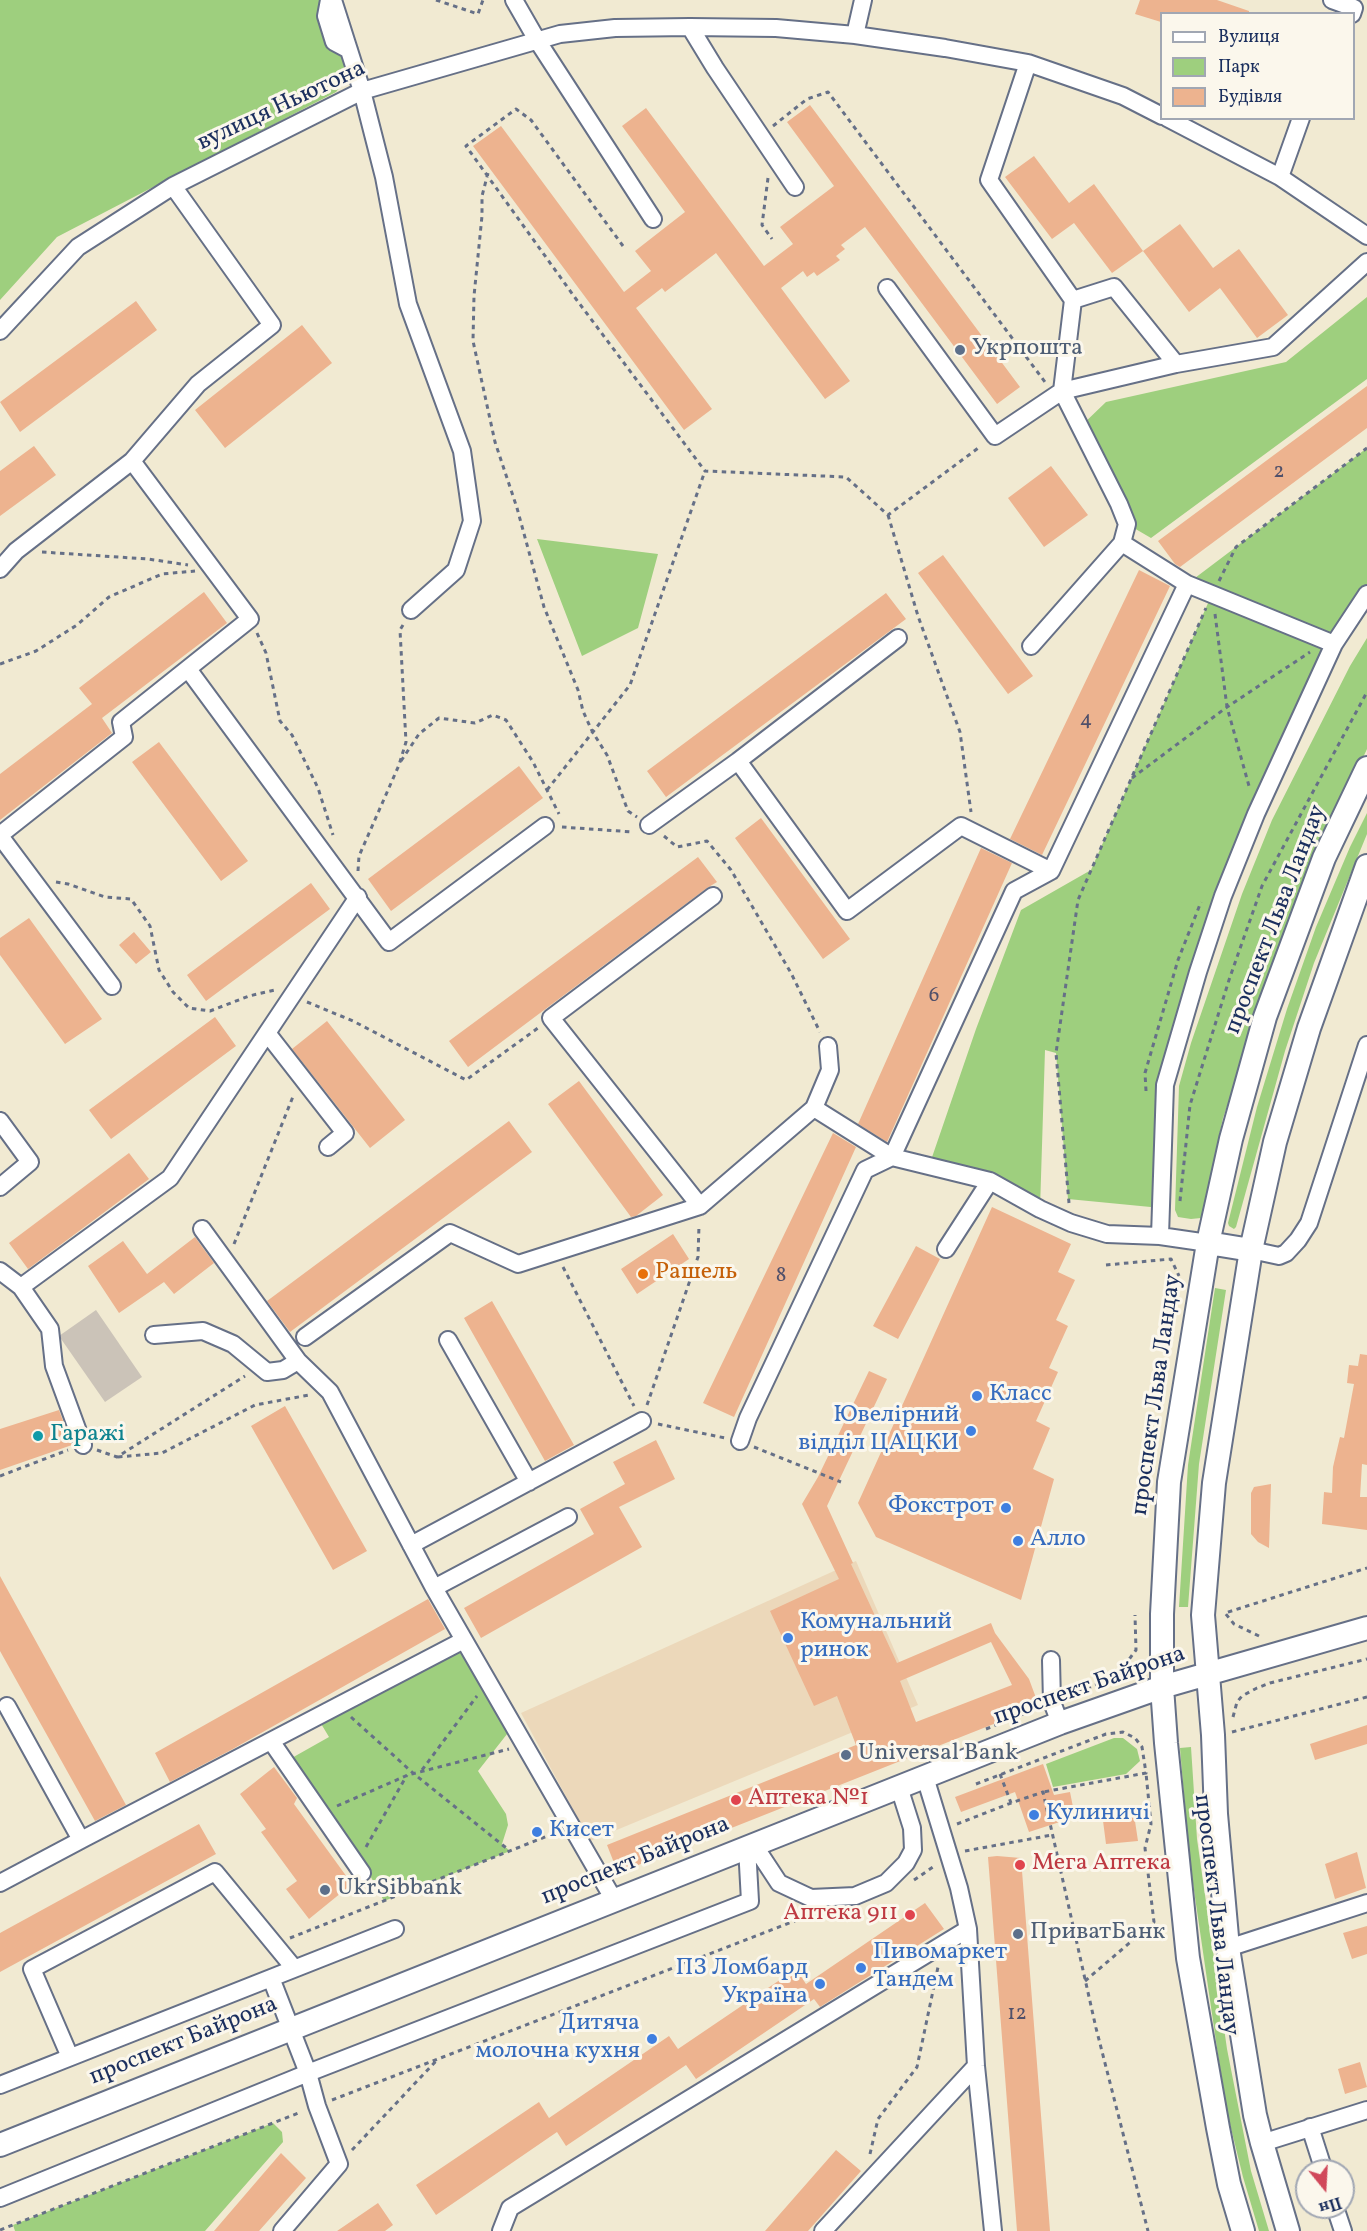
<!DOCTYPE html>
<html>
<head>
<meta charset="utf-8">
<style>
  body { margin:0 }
  #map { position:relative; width:1367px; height:2231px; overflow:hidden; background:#f1ead2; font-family:Vollkorn,serif }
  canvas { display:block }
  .legend { position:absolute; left:1160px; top:12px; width:195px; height:108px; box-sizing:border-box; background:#fbf7ec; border:2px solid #a1a7b3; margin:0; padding:8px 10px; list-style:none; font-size:18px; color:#1b2f5e }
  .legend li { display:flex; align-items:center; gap:12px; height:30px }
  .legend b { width:30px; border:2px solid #a1a7b3 }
  .north { position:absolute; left:1295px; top:2159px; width:60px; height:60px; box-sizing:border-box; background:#fbf7ec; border:2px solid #a1a7b3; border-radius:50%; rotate:162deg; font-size:16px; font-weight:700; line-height:24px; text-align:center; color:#1b2f5e }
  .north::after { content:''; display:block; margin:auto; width:21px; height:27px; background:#d1495b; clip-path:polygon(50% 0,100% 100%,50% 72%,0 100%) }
</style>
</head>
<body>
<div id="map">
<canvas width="1367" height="2231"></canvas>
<ul class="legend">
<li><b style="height:8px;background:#fff"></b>Вулиця</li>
<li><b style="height:16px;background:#9ecf7e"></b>Парк</li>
<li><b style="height:16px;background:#edb38f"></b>Будівля</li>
</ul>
<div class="north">Пн</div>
</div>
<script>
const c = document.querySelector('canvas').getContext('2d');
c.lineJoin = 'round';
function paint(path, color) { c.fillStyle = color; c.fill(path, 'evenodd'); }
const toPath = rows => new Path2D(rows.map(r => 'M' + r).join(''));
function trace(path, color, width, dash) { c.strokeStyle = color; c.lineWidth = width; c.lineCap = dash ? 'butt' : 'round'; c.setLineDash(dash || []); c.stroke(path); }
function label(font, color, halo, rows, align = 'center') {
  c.font = font + ' Vollkorn,serif'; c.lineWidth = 6; c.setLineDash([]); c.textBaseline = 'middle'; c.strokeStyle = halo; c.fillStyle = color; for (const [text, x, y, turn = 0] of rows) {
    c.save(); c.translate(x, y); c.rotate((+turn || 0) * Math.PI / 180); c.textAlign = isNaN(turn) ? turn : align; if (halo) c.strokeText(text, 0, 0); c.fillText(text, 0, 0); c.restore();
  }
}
const built = toPath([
  [856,1561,918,1705,590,1841,521,1713]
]);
const industrial = toPath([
  [96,1310,142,1377,105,1402,59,1336]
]);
const green = toPath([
  [0,0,326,0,350,75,336,92,57,237,0,300],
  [1367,297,1367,379,1151,538,1127,524,1080,427,1106,402,1286,362],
  [1367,448,1367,594,1256,814,1165,1085,1161,1208,1068,1199,1056,1053,1045,1050,1040,1209,929,1166,976,1029,1021,910,1091,870,1212,594,1187,584],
  [537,539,658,554,638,628,582,656],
  [1367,638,1367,749,1303,886,1223,1118,1201,1218,1191,1219,1178,1217,1175,1210,1179,1086,1191,1043,1242,894,1272,820,1350,666],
  [1367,813,1367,834,1314,963,1285,1051,1236,1227,1234,1229,1229,1226,1228,1223,1257,1107,1287,1009,1316,927,1350,847],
  [1215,1288,1226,1290,1199,1464,1188,1607,1179,1607,1188,1465],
  [464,1646,511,1729,478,1771,506,1814,508,1825,502,1844,510,1851,384,1901,354,1846,327,1811,290,1759,329,1737,320,1722],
  [1114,1738,1123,1738,1137,1749,1140,1761,1126,1774,1053,1787,1046,1764],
  [1191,1747,1197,1839,1227,2049,1251,2171,1269,2231,1259,2231,1243,2177,1228,2116,1218,2055,1189,1856,1180,1748],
  [273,2123,282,2132,283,2142,205,2231,15,2231,13,2225]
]);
const building = toPath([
  [1140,0,1217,0,1249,11,1249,14,1161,14,1161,22,1135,14],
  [810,105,1020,387,997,404,865,227,841,245,845,249,836,256,840,260,817,276,814,272,807,277,803,271,781,288,850,381,825,399,716,253,665,292,662,288,636,308,712,409,684,430,473,146,501,126,624,292,651,271,635,251,685,212,622,126,646,108,764,266,793,244,780,227,834,186,787,122],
  [1034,156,1069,203,1094,184,1143,251,1112,273,1074,223,1052,239,1005,177],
  [1180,224,1213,268,1239,249,1288,315,1257,338,1220,288,1189,312,1143,251],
  [136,301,157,330,20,432,0,402],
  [302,325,332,363,225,448,195,410],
  [1367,386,1367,428,1180,567,1175,564,1158,541],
  [34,446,56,475,0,516,0,471],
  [1051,466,1088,515,1044,547,1008,498],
  [943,555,1033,676,1008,694,918,573],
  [1139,570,1170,586,1042,855,1010,839],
  [204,592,227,623,102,718,112,733,0,820,0,774,92,704,79,688],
  [886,593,906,619,666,797,647,771],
  [159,742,248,861,221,881,132,762],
  [519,766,543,798,391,911,368,879],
  [761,818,850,939,823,959,735,838],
  [981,848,1012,863,887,1142,858,1124],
  [698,857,717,882,707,888,468,1067,449,1041],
  [311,883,330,909,206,1001,187,975],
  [29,918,102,1019,65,1044,0,955,0,938],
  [134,932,151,952,136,964,119,945],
  [215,1017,236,1046,111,1139,89,1110],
  [327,1021,405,1120,370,1148,292,1049],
  [579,1081,663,1195,636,1216,631,1217,548,1104],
  [509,1121,532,1152,290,1332,267,1301],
  [833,1133,856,1147,734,1417,703,1403],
  [129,1153,149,1179,28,1269,9,1243],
  [992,1207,1071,1244,1058,1272,1075,1280,1056,1320,1068,1326,1049,1368,1058,1372,1036,1421,1050,1428,1033,1469,1054,1479,1021,1600,876,1537,858,1503],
  [673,1234,689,1259,637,1294,621,1269],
  [195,1237,214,1263,174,1294,164,1282,119,1313,88,1266,123,1241,147,1274],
  [916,1246,940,1259,898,1339,873,1326],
  [492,1301,574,1445,545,1461,464,1318],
  [1360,1354,1367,1355,1367,1465,1362,1464,1360,1497,1367,1497,1367,1530,1322,1524,1324,1492,1332,1493,1333,1467,1340,1437,1344,1438,1354,1384,1347,1383,1349,1365,1358,1366],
  [869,1371,887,1379,827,1506,853,1563,851,1564,897,1663,991,1623,995,1633,1029,1679,1039,1706,618,1873,607,1845,856,1745,837,1696,814,1706,770,1611,839,1579,802,1504,818,1477],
  [991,1642,1012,1685,916,1722,900,1681],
  [285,1406,367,1551,333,1570,251,1426],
  [59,1410,72,1445,0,1470,0,1429],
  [656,1440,675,1479,619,1507,642,1547,481,1638,464,1608,594,1534,580,1509,625,1484,613,1462],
  [1271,1484,1269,1548,1258,1542,1251,1534,1251,1493,1254,1487],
  [0,1576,126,1805,95,1821,0,1651],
  [428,1599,445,1629,231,1750,170,1782,155,1753],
  [1367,1725,1367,1744,1315,1760,1310,1744],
  [1043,1764,1054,1795,1070,1792,1075,1817,1029,1832,1015,1792,961,1812,955,1797],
  [274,1767,297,1798,294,1804,352,1884,309,1919,286,1889,297,1881,261,1832,266,1829,240,1794],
  [1133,1808,1138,1841,1106,1844,1102,1813],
  [199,1824,216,1854,0,1972,0,1933],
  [1357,1852,1366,1888,1335,1899,1325,1864],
  [997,1856,1021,1858,1050,2231,1017,2231,988,1857],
  [925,1903,944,1929,820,2007,814,1999,696,2079,686,2065,566,2146,557,2132,436,2215,416,2185,539,2102,549,2118,669,2036,678,2049,796,1969,806,1984],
  [1367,1926,1367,1954,1352,1959,1343,1933],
  [1360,2062,1367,2087,1345,2094,1338,2069],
  [836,2150,861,2171,808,2231,765,2231],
  [281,2153,306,2178,259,2231,214,2231],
  [378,2203,393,2225,385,2231,337,2231]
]);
const path = toPath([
  [436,0,478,14,483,0],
  [773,126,807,99,828,92,1045,382],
  [488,173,482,196,482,216,474,296,473,341,495,442,517,508,544,607,578,690,583,711,592,731,607,755,628,811,637,817],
  [768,178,762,225,772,239],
  [623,246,531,120,516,109,466,146,576,299,705,471,846,477,888,515,981,446],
  [888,515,918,616,960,732,971,812],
  [42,552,148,559,188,565],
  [1219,581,1236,547,1367,448],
  [1215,614,1227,707,1249,786],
  [257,633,266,653,280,721,292,735,318,788,333,835],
  [0,664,36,651,77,625,109,597,162,574,195,571],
  [401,761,419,734,439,718,475,723,493,715,506,720,533,762,559,814],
  [1132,778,1227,707,1310,652],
  [547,790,630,685,705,471],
  [562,827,633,832],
  [664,836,677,847,707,841,731,870,791,973,820,1032],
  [358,871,359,856,399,765,406,742,400,630,403,625],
  [56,882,68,884,105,897,131,899,150,926,159,970,173,992,189,1008,210,1011,249,996,275,990],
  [307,1002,353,1021,466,1080,538,1028],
  [1146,1091,1145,1073,1178,960,1201,902],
  [1180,1201,1190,1105,1229,980,1262,886,1367,692],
  [1069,1203,1056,1053,1078,900,1206,608],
  [234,1244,294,1094],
  [1106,1265,1171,1259,1179,1276],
  [563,1267,634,1406],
  [647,1405,698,1257,699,1225],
  [658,1424,725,1438],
  [754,1447,841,1482],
  [97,1450,117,1457,245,1376],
  [118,1457,162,1453,255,1405,309,1395],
  [0,1476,68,1450],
  [1259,1636,1234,1624,1225,1613,1367,1568],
  [1070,1695,1116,1677,1136,1650,1135,1615],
  [351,1717,413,1773,510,1851],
  [1233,1717,1237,1702,1242,1696,1257,1688,1270,1683,1367,1659],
  [986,1729,1036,1709],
  [1232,1732,1367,1697],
  [422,1770,477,1696],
  [1000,1774,1011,1803,1043,1792,1096,2028,1148,2231],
  [976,1784,1106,1734,1123,1732,1135,1738,1142,1747,1146,1773,1043,1792],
  [337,1806,408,1775,509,1749],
  [957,1824,1011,1803],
  [366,1847,407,1775],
  [965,1851,1052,1835],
  [914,1880,936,1865],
  [290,1938,555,1833],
  [1085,1981,1154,1922,1145,1848,1151,1824,1146,1773],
  [332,2100,810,1915],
  [352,2150,436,2061],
  [870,2154,878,2119,917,2067,938,1967],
  [0,2230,301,2112]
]);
const minor = toPath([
  [329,0,326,16,334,42,349,50],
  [333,0,362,91,384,177,408,304,462,451,472,521,456,570,411,610],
  [514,0,537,40,653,219],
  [1332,0,1354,8,1352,14],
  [690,27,715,68,795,187],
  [855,35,863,0],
  [1167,118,1280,177,1367,236],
  [1280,177,1301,118],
  [887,288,995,436,1062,391,1073,300,989,180,1028,63],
  [1073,300,1114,287,1176,364,1273,347,1367,262],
  [0,331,78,247,173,186,362,91,560,34,615,28,690,27,776,28,855,35,945,48,1028,63,1123,96,1162,116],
  [1122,543,1127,524,1119,504,1062,391,1176,364],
  [0,569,16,551,132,461,198,384,272,325,173,186],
  [898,638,738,761,847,911,961,826,1051,871,1187,584],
  [1031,646,1122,543,1187,584,1334,644,1367,594],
  [188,669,389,942,545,826],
  [649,825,738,761],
  [0,835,124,737,121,722,250,619,132,461],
  [0,836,112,986],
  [713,896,551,1018,700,1206,814,1108,892,1157,990,1181,1040,1209,1071,1223,1107,1234,1160,1236],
  [267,1033,345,1133,328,1147],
  [814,1108,830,1070,828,1046],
  [0,1121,30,1162,0,1187],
  [202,1229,298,1361,330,1392,434,1588,464,1640],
  [1208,1243,1160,1236,1165,1085,1198,972,1223,896,1256,814,1334,644],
  [946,1249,990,1181],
  [1251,1250,1279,1256,1286,1253,1298,1240,1309,1223,1367,1045],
  [0,1271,21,1287,50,1329,54,1366,83,1445],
  [21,1287,170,1178,358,897],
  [154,1335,203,1331,233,1344,267,1372,283,1370,298,1361],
  [305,1337,450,1233,518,1264,700,1206],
  [448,1340,529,1482],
  [740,1441,748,1418,865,1170,892,1157,1014,891,1051,871],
  [411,1545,642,1421],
  [434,1588,568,1517],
  [1051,1660,1052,1702,1060,1723],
  [271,1741,362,1873],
  [925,1777,959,1888,968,1929,976,2066,993,2231],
  [81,1840,464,1640,614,1900],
  [754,1845,779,1883,811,1898,855,1896,886,1883,906,1863,913,1850,912,1828,899,1787],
  [0,1883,81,1840,7,1706],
  [1228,1948,1367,1903],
  [271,1978,308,2073,317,2106,339,2164,282,2231],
  [70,2057,32,1969,215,1872,294,1968],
  [0,2085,395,1929],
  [1310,2127,1324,2171],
  [1262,2143,1367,2110],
  [0,2198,308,2073,750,1901,747,1847],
  [1335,2207,1343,2231],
  [501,2231,510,2208,968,1929],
  [823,2231,976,2066]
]);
const major = toPath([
  [1208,1243,1251,1250],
  [0,2145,1060,1723,1162,1687,1367,1628],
  [1243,2231,1229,2184,1218,2128,1188,1958,1166,1743,1162,1687,1162,1614,1169,1482,1208,1243,1231,1139,1265,1017,1324,858,1367,768],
  [1288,2231,1262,2143,1255,2115,1228,1948,1216,1814,1213,1735,1203,1615,1214,1483,1251,1250,1275,1142,1309,1028,1367,866]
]);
const markers = [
  [960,350,6,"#5c6f8a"],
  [643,1274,6,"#e8710a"],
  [977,1396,6,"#3f7fe0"],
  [971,1431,6,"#3f7fe0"],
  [38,1436,6,"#0f9aa8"],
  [1006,1508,6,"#3f7fe0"],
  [1018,1541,6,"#3f7fe0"],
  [788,1638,6,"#3f7fe0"],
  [846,1755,6,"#5c6f8a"],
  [736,1800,6,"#e0444e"],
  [1034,1815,6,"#3f7fe0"],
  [537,1832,6,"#3f7fe0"],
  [1020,1865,6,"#e0444e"],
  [325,1890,6,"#5c6f8a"],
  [910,1915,6,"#e0444e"],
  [1018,1934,6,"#5c6f8a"],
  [861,1968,6,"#3f7fe0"],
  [820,1984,6,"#3f7fe0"],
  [652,2039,6,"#3f7fe0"]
];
const numberNames = [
  ["2",1279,473],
  ["4",1086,721],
  ["6",934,997],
  ["8",781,1277],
  ["12",1017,2015]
];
const streetNames = [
  ["вулиця Ньютона",282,107,-25],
  ["проспект Льва Ландау",1277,920,-69],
  ["проспект Льва Ландау",1158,1395,-82],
  ["проспект Байрона",1090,1687,-19],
  ["проспект Байрона",636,1862,-22],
  ["проспект Льва Ландау",1215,1915,83],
  ["проспект Байрона",184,2042,-22]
];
const serviceNames = [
  ["Укрпошта",972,350],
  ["Universal Bank",858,1755],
  ["UkrSibbank",337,1890],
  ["ПриватБанк",1030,1934]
];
const foodNames = [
  ["Рашель",655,1274]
];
const shopNames = [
  ["Класс",989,1396],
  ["Ювелірний",959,1417,"right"],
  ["відділ ЦАЦКИ",959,1445,"right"],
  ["Фокстрот",994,1508,"right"],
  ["Алло",1030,1541],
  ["Комунальний",800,1624],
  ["ринок",800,1652],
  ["Кулиничі",1046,1815],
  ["Кисет",549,1832],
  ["Пивомаркет",873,1954],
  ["Тандем",873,1982],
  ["ПЗ Ломбард",808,1970,"right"],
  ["Україна",808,1998,"right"],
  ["Дитяча",640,2025,"right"],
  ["молочна кухня",640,2053,"right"]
];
const cultureNames = [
  ["Гаражі",50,1436]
];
const healthNames = [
  ["Аптека №1",748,1800],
  ["Мега Аптека",1032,1865],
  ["Аптека 911",898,1915,"right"]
];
paint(built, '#ecd8ba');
paint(industrial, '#cbc3b8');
paint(green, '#9ecf7e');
paint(building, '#edb38f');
trace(minor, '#667087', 20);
trace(major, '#667087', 26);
trace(path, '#667087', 3, [4.5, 4.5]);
trace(minor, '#fff', 16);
trace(major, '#fff', 22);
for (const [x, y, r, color] of markers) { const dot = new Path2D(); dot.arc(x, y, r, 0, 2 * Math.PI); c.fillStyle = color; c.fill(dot); trace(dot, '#fbf7ec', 2); }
label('21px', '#50506a', null, numberNames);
label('24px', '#1b2f5e', '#fbf7ec', streetNames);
label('24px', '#4e5e75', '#fbf7ec', serviceNames, 'left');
label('24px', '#c56008', '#fbf7ec', foodNames, 'left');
label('24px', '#366cbe', '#fbf7ec', shopNames, 'left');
label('24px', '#0d838f', '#fbf7ec', cultureNames, 'left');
label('24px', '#be3a42', '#fbf7ec', healthNames, 'left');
</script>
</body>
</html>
